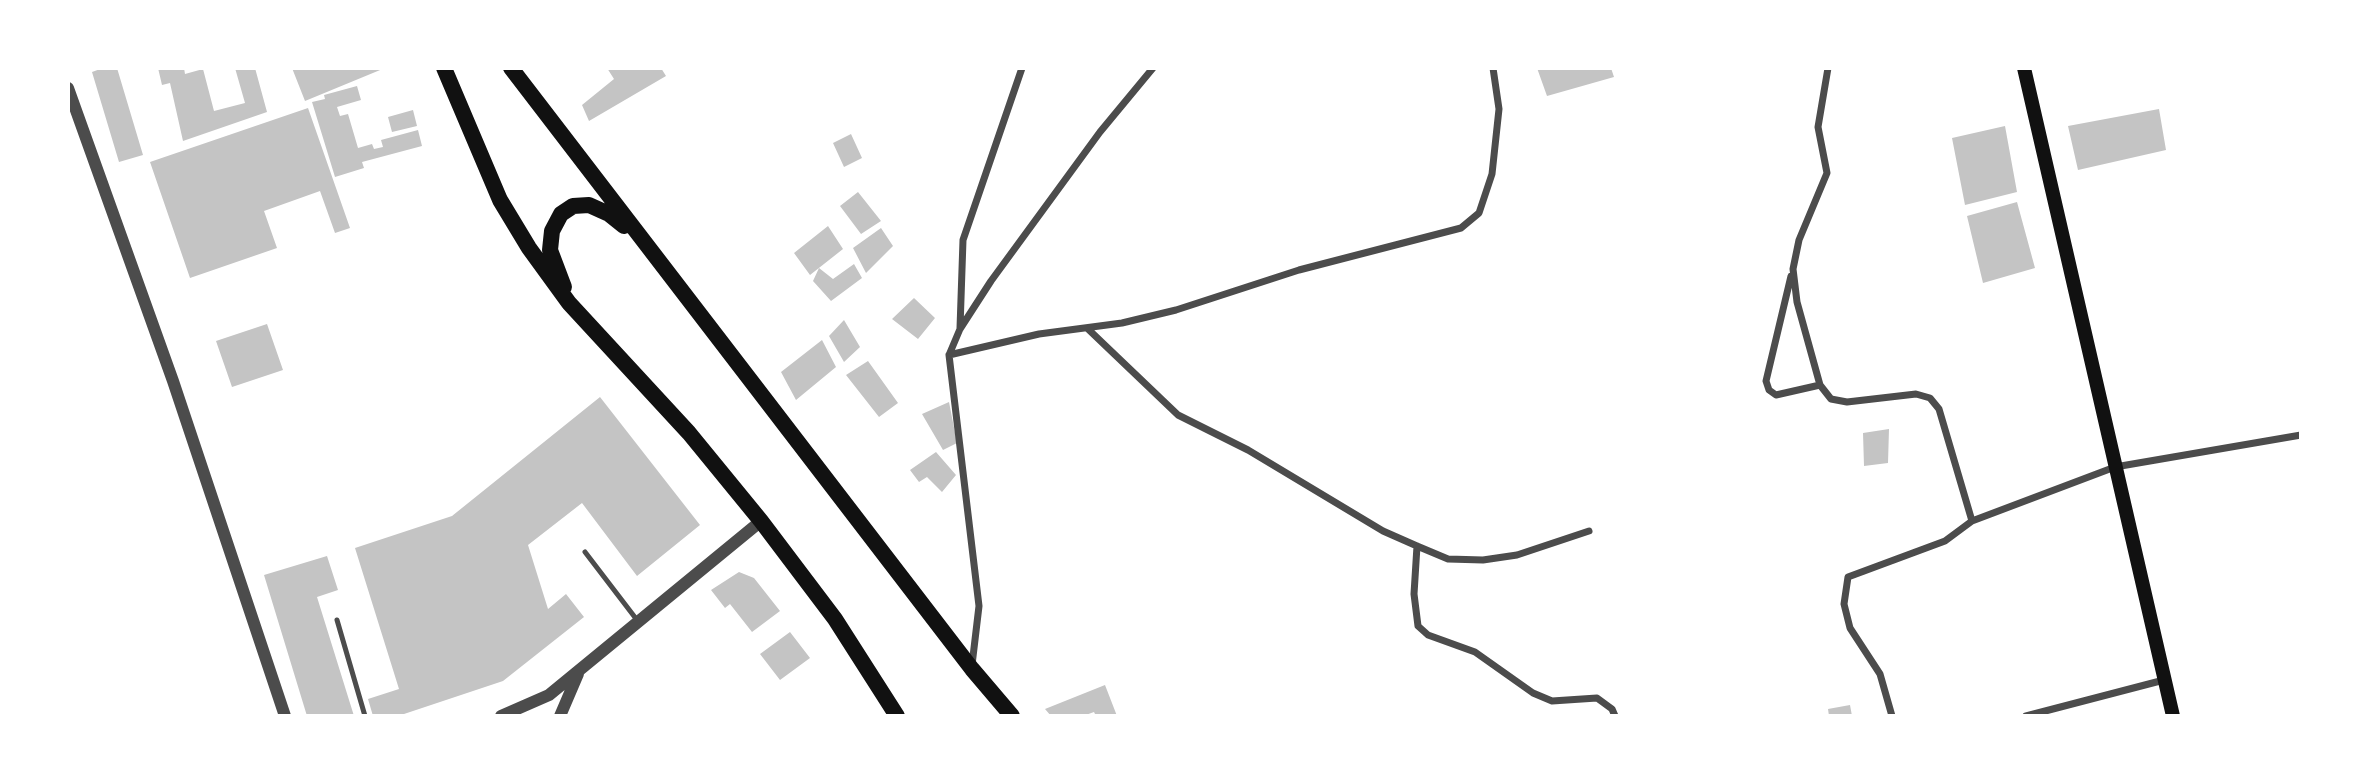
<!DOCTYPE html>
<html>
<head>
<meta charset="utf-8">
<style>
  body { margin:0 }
  #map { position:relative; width:2369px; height:784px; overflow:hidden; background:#fff; font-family:Manrope,sans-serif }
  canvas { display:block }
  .frame { position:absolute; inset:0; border:70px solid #fff; pointer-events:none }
</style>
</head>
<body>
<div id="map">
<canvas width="2369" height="784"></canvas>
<div class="frame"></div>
</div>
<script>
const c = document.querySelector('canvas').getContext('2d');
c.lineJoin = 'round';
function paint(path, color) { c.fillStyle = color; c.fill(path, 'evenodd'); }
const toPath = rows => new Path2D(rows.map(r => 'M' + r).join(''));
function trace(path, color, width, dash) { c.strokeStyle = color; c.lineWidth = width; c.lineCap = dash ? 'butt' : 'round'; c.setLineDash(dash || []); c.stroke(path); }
const building = toPath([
  [103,68,117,68,143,155,119,162,92,72],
  [158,68,184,68,185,74,203,69,214,111,245,103,235,68,255,68,267,112,183,141,170,83,162,85],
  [292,68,385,68,305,101],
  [607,68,661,68,666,76,589,121,582,105,614,79],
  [1537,68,1611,68,1614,77,1547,96],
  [357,86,361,100,337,107,340,116,348,114,358,148,372,144,374,149,383,147,381,140,418,130,422,146,362,162,364,168,335,177,312,102,325,99,324,95],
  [308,108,350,228,335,233,320,191,264,211,277,248,190,278,150,162],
  [2159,109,2166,150,2078,170,2068,126],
  [413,110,417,126,392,132,388,117],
  [2005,126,2017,192,1965,205,1952,138],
  [851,134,862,158,844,167,833,143],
  [858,192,881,221,861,234,840,206],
  [2017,202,2035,268,1983,283,1967,216],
  [828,226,843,249,810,275,794,253],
  [881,228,893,246,866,273,853,248],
  [854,264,862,278,831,301,813,281,819,268,833,279],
  [914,298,935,318,918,339,892,319],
  [844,320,860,347,844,362,829,336],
  [267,324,283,370,232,387,216,341],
  [822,340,836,367,796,400,781,372],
  [868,361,898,403,879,417,846,375],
  [600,397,700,525,637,576,582,503,528,545,548,609,566,594,584,617,503,681,398,716,373,716,368,699,399,689,355,548,452,516],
  [949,402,957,443,943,450,922,414],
  [1889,429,1888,463,1864,466,1863,433],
  [936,452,956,475,942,492,927,477,919,482,910,470],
  [327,556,338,590,317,597,354,716,307,716,264,575],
  [739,572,754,578,780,611,752,632,730,604,725,608,711,590],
  [790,632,810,658,780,680,760,654],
  [1105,685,1117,716,1096,716,1094,712,1083,716,1051,716,1045,709],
  [1850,705,1852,716,1829,716,1828,709]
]);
const service = toPath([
  [585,552,637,620],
  [337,620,365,716]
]);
const minor = toPath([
  [1828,68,1818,127,1827,173,1799,240,1793,269,1797,302,1820,385,1831,399,1847,402,1916,394,1930,398,1939,409,1972,521],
  [1791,276,1766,381,1769,390,1776,395,1820,385],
  [960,328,963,240,1022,68],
  [1088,329,1178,415,1248,450,1383,531,1417,546,1448,559,1483,560,1517,555,1589,531],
  [949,355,1039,334,1122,323,1176,310,1299,270,1461,228,1479,213,1492,174,1499,109,1493,68],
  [1417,546,1414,594,1418,626,1428,635,1475,652,1533,693,1552,701,1597,698,1612,709,1615,716],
  [972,665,979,606,949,355,960,329,991,281,1100,132,1153,68],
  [1892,716,1880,674,1850,628,1844,604,1848,577,1945,541,1972,521,2115,467,2301,435],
  [2026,716,2164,680]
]);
const tertiary = toPath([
  [68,88,173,381,285,716],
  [501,716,549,695,761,521],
  [560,716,578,674]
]);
const secondary = toPath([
  [2024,68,2173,716]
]);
const primary = toPath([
  [444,68,500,200,529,248,569,303,689,433,761,521,835,619,897,716],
  [511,68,972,669,1012,716],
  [564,287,550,250,552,231,561,214,573,206,589,205,609,214,624,226]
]);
paint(building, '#c4c4c4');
trace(service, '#4c4c4c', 5);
trace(minor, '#4c4c4c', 7);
trace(tertiary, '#4c4c4c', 12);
trace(secondary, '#111', 14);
trace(primary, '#111', 16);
</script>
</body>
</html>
